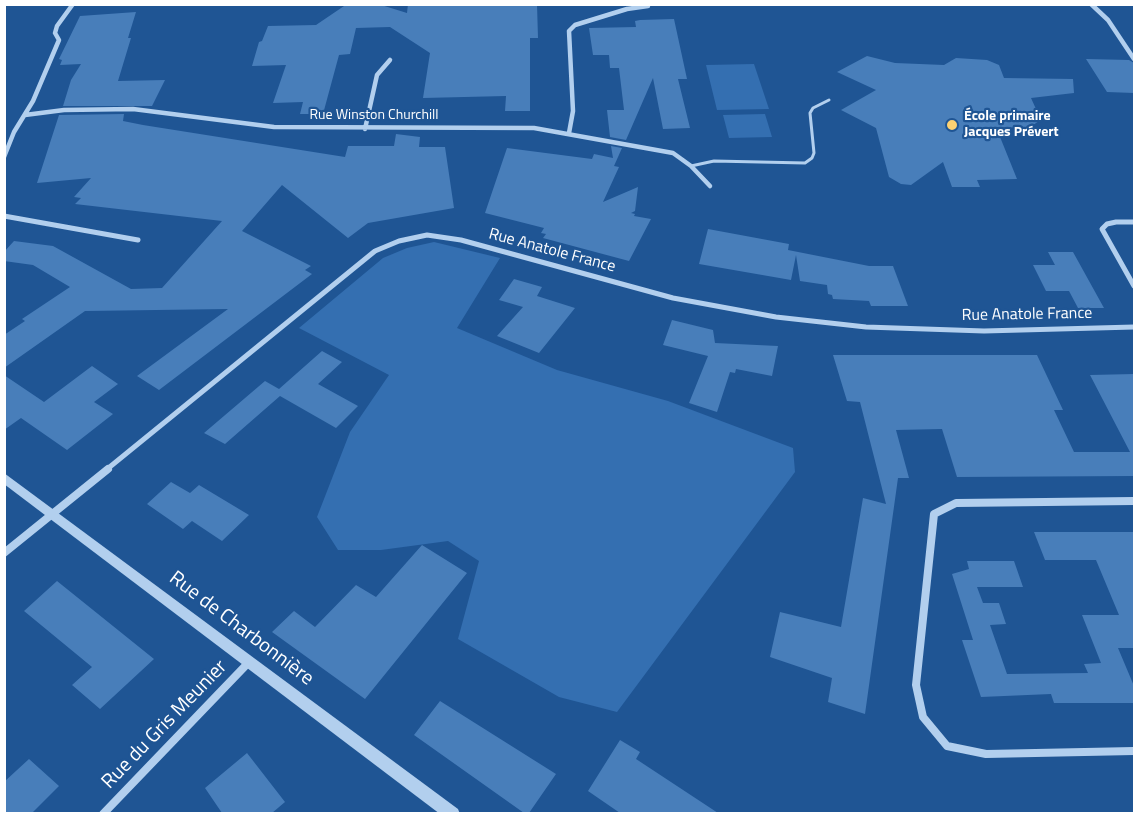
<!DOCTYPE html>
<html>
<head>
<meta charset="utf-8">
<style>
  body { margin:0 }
  #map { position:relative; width:1139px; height:818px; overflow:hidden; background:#1f5594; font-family:"Titillium Web",sans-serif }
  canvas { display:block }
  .frame { position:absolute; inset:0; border:6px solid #fff; pointer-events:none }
</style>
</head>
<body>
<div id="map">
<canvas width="1139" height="818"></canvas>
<div class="frame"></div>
</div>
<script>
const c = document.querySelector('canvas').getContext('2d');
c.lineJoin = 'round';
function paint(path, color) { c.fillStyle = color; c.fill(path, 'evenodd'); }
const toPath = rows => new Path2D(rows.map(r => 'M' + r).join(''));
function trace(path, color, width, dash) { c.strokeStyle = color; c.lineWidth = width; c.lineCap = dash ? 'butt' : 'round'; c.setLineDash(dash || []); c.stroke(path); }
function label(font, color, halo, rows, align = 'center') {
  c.font = font + ' "Titillium Web",sans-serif'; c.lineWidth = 4.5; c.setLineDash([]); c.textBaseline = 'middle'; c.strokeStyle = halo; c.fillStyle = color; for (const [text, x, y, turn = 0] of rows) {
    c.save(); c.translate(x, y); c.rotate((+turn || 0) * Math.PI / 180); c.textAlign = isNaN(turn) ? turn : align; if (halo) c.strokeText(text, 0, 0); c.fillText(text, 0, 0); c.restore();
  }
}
const green = toPath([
  [754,64,769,109,717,110,706,65],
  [765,114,772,137,729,138,723,115],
  [434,242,500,258,457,328,557,370,668,401,793,448,795,472,617,712,559,697,458,639,479,561,448,541,381,550,338,550,317,517,350,432,389,375,299,328,383,258,407,248]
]);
const building = toPath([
  [347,4,378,4,407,13,408,4,537,4,538,38,530,38,530,111,505,111,506,96,423,98,430,53,390,27,356,28,350,54,339,55,323,114,300,114,303,102,273,103,286,65,252,66,259,42,262,41,268,26,316,25],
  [136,12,128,38,131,38,118,81,165,80,152,106,63,106,71,80,81,64,60,65,62,60,59,59,80,16],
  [674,19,687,79,678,79,690,128,663,129,653,78,626,140,610,137,607,110,624,110,619,68,610,68,609,55,593,55,589,28,636,27,635,21,640,20],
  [867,56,895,63,944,65,956,58,987,60,999,65,1004,78,1073,79,1074,93,1031,98,1041,120,1028,128,996,127,1017,179,977,180,980,187,952,187,943,162,911,185,901,184,889,177,876,128,841,110,876,90,837,72],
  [1086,59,1129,60,1134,63,1134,93,1107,92],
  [124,114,123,121,143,125,345,157,348,146,394,146,396,134,420,137,419,147,445,147,454,208,368,223,348,238,282,185,242,231,311,266,305,270,312,274,159,390,137,376,228,309,85,311,4,368,4,335,25,321,22,319,70,287,33,265,4,261,4,252,14,241,53,246,131,289,162,288,222,221,75,204,81,198,74,197,91,178,37,183,59,115],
  [611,146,622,148,614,166,619,167,603,202,638,187,635,211,631,213,635,214,634,216,651,219,629,261,543,238,546,234,541,233,544,228,485,213,507,148,592,159,594,154,613,158],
  [708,229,789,244,788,250,869,266,893,266,908,306,871,306,869,301,833,299,832,295,828,294,827,285,800,281,796,255,791,280,699,264],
  [1048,252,1073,252,1104,308,1078,308,1069,291,1046,291,1033,265,1055,265],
  [514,279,542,287,537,296,575,308,539,353,497,336,523,307,499,300],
  [672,320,713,330,715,343,778,346,772,376,736,369,735,373,730,372,717,412,689,403,708,356,663,345],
  [322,351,342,362,318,384,358,406,336,428,280,396,225,444,204,433,265,381,279,389],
  [833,355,1037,355,1063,410,1054,410,1074,452,1130,452,1090,375,1134,374,1134,476,957,477,942,429,896,430,909,478,898,478,865,714,828,702,832,678,770,657,780,612,841,627,863,498,886,504,860,402,847,401],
  [92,366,118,384,94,402,113,414,67,450,21,418,4,430,4,375,44,402],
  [171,482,190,493,199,485,249,515,222,541,192,521,183,529,147,504],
  [1034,532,1134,532,1134,651,1133,648,1118,648,1134,686,1134,703,1054,703,1051,694,981,697,962,640,973,640,952,574,969,569,967,561,1014,561,1023,587,977,587,983,603,999,603,1006,624,990,625,1007,674,1088,673,1084,664,1101,663,1082,615,1119,615,1096,560,1045,560],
  [422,545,467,573,365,699,272,632,294,611,315,627,356,585,376,597],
  [57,581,154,659,100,709,72,685,92,667,24,611],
  [440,701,556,774,529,813,524,813,414,735],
  [620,740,640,752,636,759,718,813,620,813,588,791],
  [247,753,285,802,272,813,222,813,205,788],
  [29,759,59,786,32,813,4,813,4,782]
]);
const service = toPath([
  [691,166,714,161,805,163,812,158,814,153,810,113,813,108,829,100]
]);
const minorFar2 = toPath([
  [1091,4,1108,20,1134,59],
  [25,115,64,110,133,109,274,127,534,128,673,153,691,166,710,186],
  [365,129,377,75,390,60],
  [569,133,573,111,569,31,575,25,627,9,648,6],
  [4,157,14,132,33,101,59,40,55,33,57,26,73,4]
]);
const minorFar1 = toPath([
  [4,216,138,240],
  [1134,222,1116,222,1107,224,1102,229,1134,286],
  [106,470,375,251,399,241,427,235,461,240,673,298,776,317,866,327,984,331,1134,327]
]);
const minor = toPath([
  [1134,501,956,503,934,514,916,685,923,717,947,746,986,754,1134,751],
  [4,553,108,469],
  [103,814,250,661]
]);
const tertiary = toPath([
  [4,473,458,809,460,814,440,814,4,484,4,473]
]);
const markers = [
  [952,125,6,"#fcd172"]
];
const farStreetnames = [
  ["Rue Winston Churchill",374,116]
];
const farPoinames = [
  ["École primaire",964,117],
  ["Jacques Prévert",964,133]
];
const streetNames = [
  ["Rue Anatole France",552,251,15],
  ["Rue Anatole France",1027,315,-1]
];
const nearStreetnames = [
  ["Rue de Charbonnière",241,629,37],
  ["Rue du Gris Meunier",165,725,-46]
];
paint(green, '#346fb1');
paint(building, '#487eba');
trace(service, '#b2cfee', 3);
trace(minorFar2, '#b2cfee', 4.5);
trace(minorFar1, '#b2cfee', 5);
trace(minor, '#b2cfee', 8);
paint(tertiary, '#b2cfee');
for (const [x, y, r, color] of markers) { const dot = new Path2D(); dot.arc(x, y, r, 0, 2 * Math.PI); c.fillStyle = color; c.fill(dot); trace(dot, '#1f5594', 2); }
label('14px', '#fff', '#1f5594', farStreetnames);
label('bold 14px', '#fff', '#1f5594', farPoinames, 'left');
label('16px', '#fff', '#1f5594', streetNames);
label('20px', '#fff', '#1f5594', nearStreetnames);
</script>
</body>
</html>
